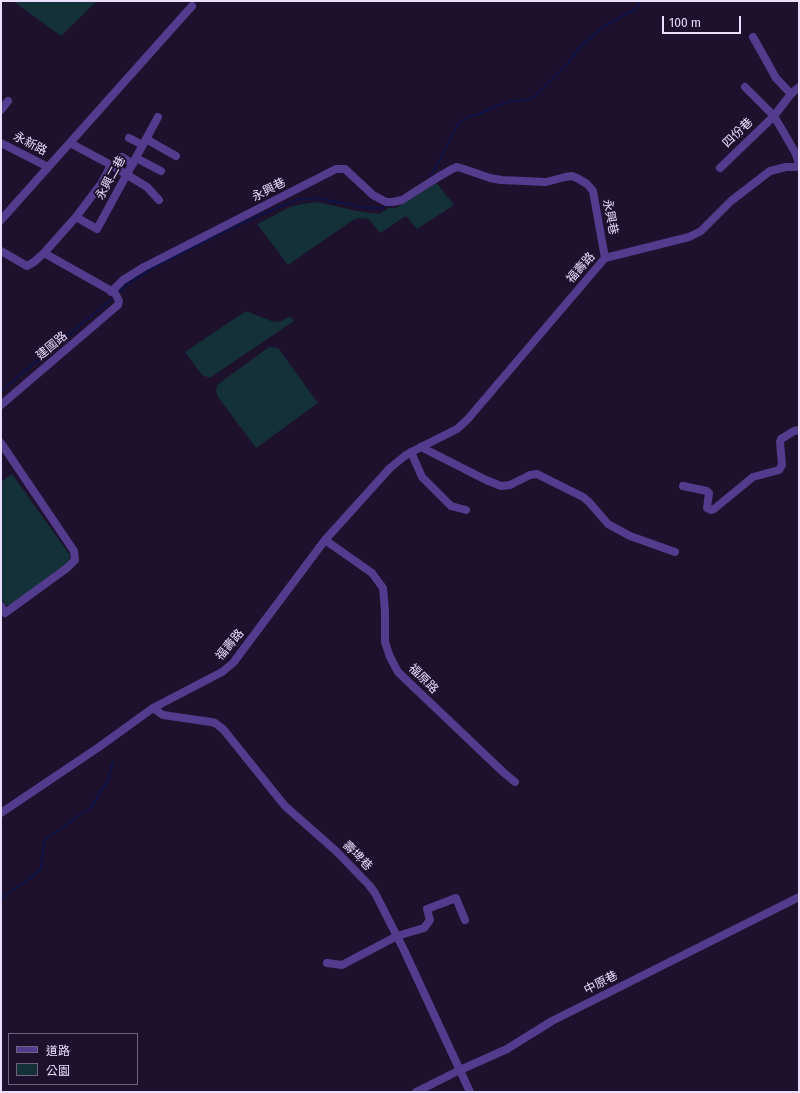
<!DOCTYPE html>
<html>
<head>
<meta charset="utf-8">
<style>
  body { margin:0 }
  #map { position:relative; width:800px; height:1093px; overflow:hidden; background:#1d112d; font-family:"Fira Sans","Noto Sans TC",sans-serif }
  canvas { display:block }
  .frame { position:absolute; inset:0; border:2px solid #eadeff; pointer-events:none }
  .legend { position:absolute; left:8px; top:1033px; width:130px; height:52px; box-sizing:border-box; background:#1d112d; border:1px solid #6f6381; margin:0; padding:5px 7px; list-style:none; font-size:12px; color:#eadeff }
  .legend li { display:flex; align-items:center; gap:8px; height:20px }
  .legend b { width:20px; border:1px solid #6f6381 }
  .scale { position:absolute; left:662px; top:16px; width:79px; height:18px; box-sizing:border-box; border:2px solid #eadeff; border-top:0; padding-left:5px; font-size:12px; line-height:14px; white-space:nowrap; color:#eadeff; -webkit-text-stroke:3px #1d112d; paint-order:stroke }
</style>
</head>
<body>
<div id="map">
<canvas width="800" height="1093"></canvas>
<div class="frame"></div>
<ul class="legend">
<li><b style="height:5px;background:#533c8d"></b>道路</li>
<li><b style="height:11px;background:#143038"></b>公園</li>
</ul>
<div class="scale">100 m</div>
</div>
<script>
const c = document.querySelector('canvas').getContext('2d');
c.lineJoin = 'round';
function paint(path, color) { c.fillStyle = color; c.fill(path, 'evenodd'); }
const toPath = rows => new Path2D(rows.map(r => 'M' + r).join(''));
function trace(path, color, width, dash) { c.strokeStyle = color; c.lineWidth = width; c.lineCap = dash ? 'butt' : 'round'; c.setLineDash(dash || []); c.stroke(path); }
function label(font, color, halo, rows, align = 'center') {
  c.font = font + ' "Fira Sans","Noto Sans TC",sans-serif'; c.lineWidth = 4; c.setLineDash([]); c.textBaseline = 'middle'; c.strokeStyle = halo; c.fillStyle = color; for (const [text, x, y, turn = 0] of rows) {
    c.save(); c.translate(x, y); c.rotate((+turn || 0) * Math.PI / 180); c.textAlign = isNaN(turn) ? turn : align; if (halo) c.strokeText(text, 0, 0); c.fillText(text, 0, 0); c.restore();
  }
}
const green = toPath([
  [13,1,97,1,61,36],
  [436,182,454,205,417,229,406,216,380,233,369,219,359,218,353,220,288,265,257,224,290,207,302,204,316,202,331,205,356,211,380,214,388,208,396,208],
  [246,311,271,321,280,322,290,316,294,321,211,377,207,377,202,375,185,352],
  [269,347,278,348,318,403,256,448,218,397,216,390,217,385],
  [12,474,70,555,69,562,10,605,6,605,1,599,1,482]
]);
const stream = toPath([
  [430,178,458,124,468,117,479,114,499,105,511,101,527,100,535,96,568,63,580,47,603,27,624,15,636,9,641,1],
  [118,293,128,284,156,266,243,223,295,200,318,198,365,208,382,208,387,205],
  [1,391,114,297],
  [1,901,4,896,32,877,40,870,45,840,91,807,108,780,113,762]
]);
const minor = toPath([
  [753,37,776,78,791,94],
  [745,87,774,116,795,152,799,163],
  [1,110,8,101],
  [129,138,143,145],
  [146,139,176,156],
  [1,143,48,167],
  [122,157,133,164],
  [136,158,161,171],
  [111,165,147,187,159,200],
  [720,168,774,116,791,94,799,87],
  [76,217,97,229,158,117],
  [1,220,192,6],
  [1,251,27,266,34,262,44,253],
  [111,292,123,280,144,267,336,169,345,169,373,195,386,202,393,202,402,200,424,186,440,176,452,169,457,167,464,169,490,178,501,180,546,182,565,177,572,176,577,178,587,184,593,191,605,258],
  [1,405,118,305,119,301,115,293,44,253,76,217,101,184,111,165,70,143],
  [1,443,74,551,75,560,67,568,5,613,1,606],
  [421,447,486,480,501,486,510,485,530,475,537,474,583,497,589,502,608,524,630,536,675,552],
  [411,452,422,477,451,506,466,510],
  [683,486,707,491,709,493,707,508,711,510,714,509,753,477,779,470,782,465,780,442,781,439,794,431,799,430],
  [325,540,372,573,383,588,385,611,385,642,390,657,398,672,503,772,515,782],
  [153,708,163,715,211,722,215,723,223,729,285,806,336,851,369,885,375,893,404,950,470,1092],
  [1,813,99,747,153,708,222,672,233,663,325,540,390,468,406,455,421,447,457,429,467,420,605,258,689,237,701,231,731,201,770,171,786,167,799,167],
  [327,963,342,965,397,936,424,928,430,920,427,909,456,898,465,920],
  [416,1092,460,1070,507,1049,552,1021,799,897]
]);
const streetNames = [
  ["四份巷",738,133,-44],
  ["永新路",30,144,27],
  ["永興二巷",111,178,-61],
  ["永興巷",269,190,-27],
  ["永興巷",610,217,79],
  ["福壽路",581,268,-49],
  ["建國路",52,346,-40],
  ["福壽路",230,645,-50],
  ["福原路",423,679,45],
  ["壽埤巷",357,856,45],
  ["中原巷",601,983,-27]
];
paint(green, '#143038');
trace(stream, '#0a124e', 1.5);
trace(minor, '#533c8d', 8);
label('12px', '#eadeff', '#1d112d', streetNames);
</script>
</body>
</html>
